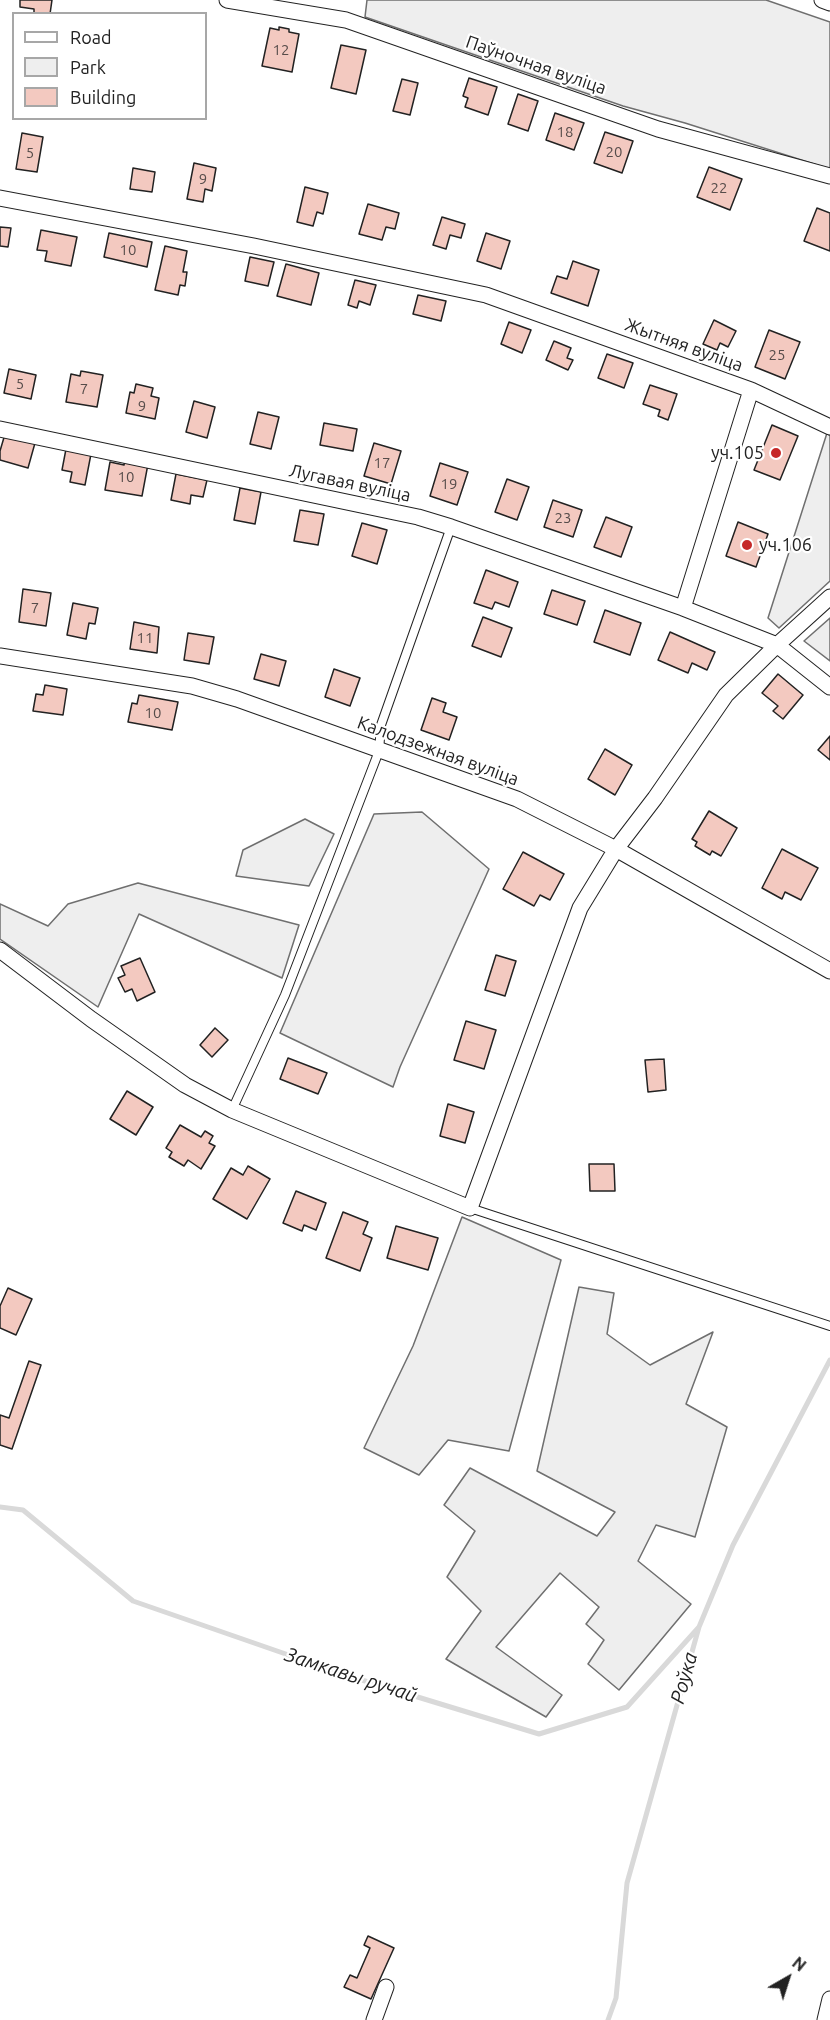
<!DOCTYPE html>
<html>
<head>
<meta charset="utf-8">
<style>
  body { margin:0 }
  #map { position:relative; width:830px; height:2020px; overflow:hidden; background:#fff; font-family:Ubuntu,sans-serif }
  canvas { display:block }
  .legend { position:absolute; left:12px; top:12px; width:195px; height:108px; box-sizing:border-box; background:#fff; border:2px solid #a7a7a7; margin:0; padding:8px 10px; list-style:none; font-size:18px; color:#222 }
  .legend li { display:flex; align-items:center; gap:12px; height:30px }
  .legend b { width:30px; border:2px solid #a7a7a7 }
  .north { position:absolute; left:758px; top:1948px; width:60px; height:60px; -webkit-text-stroke:4px #fff; paint-order:stroke; rotate:39deg; font-size:16px; font-weight:700; line-height:24px; text-align:center; color:#222 }
  .north::after { content:''; display:block; margin:auto; width:21px; height:27px; background:#222; clip-path:polygon(50% 0,100% 100%,50% 72%,0 100%) }
</style>
</head>
<body>
<div id="map">
<canvas width="830" height="2020"></canvas>
<ul class="legend">
<li><b style="height:8px;background:#fff"></b>Road</li>
<li><b style="height:16px;background:#eee"></b>Park</li>
<li><b style="height:16px;background:#f3c9c0"></b>Building</li>
</ul>
<div class="north">N</div>
</div>
<script>
const c = document.querySelector('canvas').getContext('2d');
c.lineJoin = 'round';
function paint(path, color) { c.fillStyle = color; c.fill(path, 'evenodd'); }
const toPath = rows => new Path2D(rows.map(r => 'M' + r).join(''));
function trace(path, color, width, dash) { c.strokeStyle = color; c.lineWidth = width; c.lineCap = dash ? 'butt' : 'round'; c.setLineDash(dash || []); c.stroke(path); }
function label(font, color, halo, rows, align = 'center') {
  c.font = font + ' Ubuntu,sans-serif'; c.lineWidth = 4.5; c.setLineDash([]); c.textBaseline = 'middle'; c.strokeStyle = halo; c.fillStyle = color; for (const [text, x, y, turn = 0] of rows) {
    c.save(); c.translate(x, y); c.rotate((+turn || 0) * Math.PI / 180); c.textAlign = isNaN(turn) ? turn : align; if (halo) c.strokeText(text, 0, 0); c.fillText(text, 0, 0); c.restore();
  }
}
const green = toPath([
  [367,0,766,0,830,22,830,169,685,123,623,106,365,17,367,0],
  [827,433,830,436,830,581,779,628,768,618,827,433],
  [830,618,830,661,804,641,830,618],
  [422,812,489,869,400,1067,393,1087,280,1033,374,814,422,812],
  [305,819,334,834,309,886,236,876,243,850,305,819],
  [138,883,299,925,282,978,139,914,98,1007,0,939,0,904,48,926,68,904,138,883],
  [462,1217,561,1260,509,1451,448,1440,419,1475,364,1448,413,1346,462,1217],
  [579,1287,614,1293,607,1334,650,1365,713,1332,686,1404,727,1427,695,1537,656,1525,638,1561,691,1604,619,1690,588,1664,604,1640,586,1624,599,1607,560,1573,496,1647,562,1695,546,1717,446,1659,481,1611,447,1577,475,1531,444,1505,470,1468,597,1536,615,1512,537,1471,579,1287]
]);
const stream = toPath([
  [0,1507,23,1510,133,1601,352,1677,539,1734,627,1707,699,1627],
  [608,2020,616,1998,627,1883,699,1627,733,1545,830,1360]
]);
const building = toPath([
  [20,0,52,0,50,14,34,14,34,9,20,7,20,0],
  [279,27,289,29,289,32,299,34,292,72,262,66,270,28,279,30,279,27],
  [341,45,366,50,356,94,331,88,341,45],
  [469,78,497,87,488,115,465,107,468,98,463,96,469,78],
  [402,79,418,83,410,115,393,111,402,79],
  [518,94,538,101,528,131,508,124,518,94],
  [555,113,584,123,574,150,546,140,555,113],
  [605,132,633,141,622,173,594,163,605,132],
  [22,133,43,137,37,172,16,169,22,133],
  [194,163,216,168,212,191,205,189,203,202,187,199,194,163],
  [709,167,742,179,730,210,697,197,709,167],
  [133,168,155,172,152,192,130,189,133,168],
  [305,187,328,193,323,214,317,212,313,226,297,222,305,187],
  [368,204,399,213,395,229,386,227,382,240,359,234,368,204],
  [817,208,830,213,830,251,804,241,817,208],
  [442,217,465,224,461,238,450,235,446,249,433,245,442,217],
  [0,227,11,228,8,247,0,246,0,227],
  [41,230,77,237,71,266,45,261,47,251,37,250,41,230],
  [109,233,152,242,147,267,104,257,109,233],
  [486,233,510,241,501,269,477,261,486,233],
  [165,246,187,251,183,272,187,272,185,286,180,285,178,295,155,290,165,246],
  [250,257,274,262,268,286,245,281,250,257],
  [573,261,599,270,588,306,551,293,557,276,567,279,573,261],
  [286,264,319,273,311,305,277,296,286,264],
  [355,280,376,285,370,305,359,301,357,308,348,305,355,280],
  [418,295,446,301,441,321,413,314,418,295],
  [714,320,736,331,728,347,720,343,717,350,703,344,714,320],
  [509,322,531,330,522,353,501,344,509,322],
  [769,330,800,342,785,379,755,367,769,330],
  [554,341,571,348,567,358,573,360,568,370,546,360,554,341],
  [607,354,633,363,624,388,598,378,607,354],
  [9,369,36,375,31,399,4,393,9,369],
  [81,371,103,375,97,407,66,402,71,374,80,376,81,371],
  [136,384,153,388,151,396,159,398,155,419,126,413,130,392,134,393,136,384],
  [650,385,677,394,668,420,658,416,660,410,643,404,650,385],
  [194,401,215,407,207,438,186,432,194,401],
  [258,412,279,417,271,449,250,444,258,412],
  [324,423,357,429,353,451,320,445,324,423],
  [772,425,798,436,780,480,754,470,772,425],
  [5,434,35,443,28,468,0,460,0,451,5,434],
  [374,443,401,451,391,484,364,476,374,443],
  [66,449,91,454,85,485,70,482,72,472,62,470,66,449],
  [125,460,148,464,142,496,105,490,110,462,124,465,125,460],
  [440,463,468,472,457,505,430,496,440,463],
  [176,474,207,480,203,497,191,495,190,504,171,500,176,474],
  [507,479,529,487,517,520,495,512,507,479],
  [240,488,261,492,255,524,234,520,240,488],
  [553,500,582,510,573,537,544,527,553,500],
  [300,510,324,514,318,545,294,541,300,510],
  [606,517,632,527,621,557,594,547,606,517],
  [738,522,768,534,756,567,726,556,738,522],
  [362,523,387,530,377,564,352,556,362,523],
  [486,570,518,582,509,607,495,602,492,609,474,603,486,570],
  [23,589,51,593,46,626,19,622,23,589],
  [552,590,585,601,577,625,544,614,552,590],
  [73,603,98,608,95,624,89,623,86,639,67,635,73,603],
  [605,610,641,623,630,655,594,642,605,610],
  [483,617,512,628,501,657,472,646,483,617],
  [134,622,159,627,157,653,130,649,134,622],
  [670,632,715,652,707,670,692,663,688,673,658,660,670,632],
  [188,633,214,637,209,664,184,660,188,633],
  [261,654,286,661,279,686,254,679,261,654],
  [334,669,360,678,350,706,325,697,334,669],
  [778,674,803,695,783,719,773,711,778,706,762,693,778,674],
  [45,685,67,689,63,715,33,711,36,694,43,695,45,685],
  [139,695,178,702,172,730,128,722,132,703,137,704,139,695],
  [432,698,446,703,443,712,457,717,449,740,421,730,432,698],
  [830,736,830,760,818,750,830,736],
  [605,749,632,765,615,795,588,779,605,749],
  [709,811,737,828,721,856,712,851,710,855,695,846,697,842,692,839,709,811],
  [782,849,818,868,801,900,785,892,782,899,762,888,782,849],
  [523,852,564,874,550,900,540,895,534,906,503,889,523,852],
  [496,955,516,961,505,996,485,990,496,955],
  [140,958,155,992,137,1001,132,989,125,992,118,978,125,975,121,966,140,958],
  [466,1021,496,1030,484,1069,454,1060,466,1021],
  [215,1028,228,1040,212,1057,200,1045,215,1028],
  [288,1058,327,1073,318,1094,280,1079,288,1058],
  [664,1059,666,1090,648,1092,645,1060,664,1059],
  [127,1091,153,1107,136,1135,110,1119,127,1091],
  [448,1104,474,1112,465,1143,440,1136,448,1104],
  [180,1125,201,1137,205,1131,213,1136,209,1143,215,1146,201,1169,188,1160,184,1166,169,1157,172,1152,166,1148,180,1125],
  [589,1164,614,1164,615,1191,590,1191,589,1164],
  [248,1166,270,1179,247,1219,213,1199,231,1168,243,1175,248,1166],
  [296,1191,326,1203,316,1230,304,1225,302,1231,283,1223,296,1191],
  [343,1212,368,1222,363,1234,372,1238,360,1271,326,1258,343,1212],
  [396,1226,438,1238,428,1270,387,1258,396,1226],
  [8,1288,32,1299,16,1335,0,1328,0,1306,8,1288],
  [29,1361,41,1365,12,1449,0,1445,0,1415,9,1418,29,1361],
  [368,1936,394,1948,371,1999,344,1987,350,1975,357,1978,370,1948,364,1945,368,1936]
]);
const service = toPath([
  [232,1110,285,995,379,751,381,725,451,527],
  [470,1208,830,1326]
]);
const minor = toPath([
  [227,0,346,20,658,129,830,176],
  [822,0,830,3],
  [0,198,254,246,486,295,751,390,683,608,777,645,830,687],
  [751,390,830,427],
  [0,429,418,517,451,527,683,608],
  [0,656,192,686,237,699,517,799,616,849,830,971],
  [0,950,91,1019,185,1085,232,1110,470,1208,580,908,616,849,655,798,726,695,777,645,830,597],
  [374,2020,386,1987],
  [825,2020,830,1999]
]);
const markers = [
  [776,453,6,"#c62828"],
  [747,545,6,"#c62828"]
];
const numberNames = [
  ["12",281,50],
  ["18",565,132],
  ["20",614,152],
  ["5",30,153],
  ["9",203,179],
  ["22",719,188],
  ["10",128,250],
  ["25",777,355],
  ["5",20,384],
  ["7",84,389],
  ["9",142,406],
  ["17",382,463],
  ["10",126,477],
  ["19",449,484],
  ["23",563,518],
  ["7",35,608],
  ["11",145,638],
  ["10",153,713]
];
const streetNames = [
  ["Паўночная вуліца",536,65,19],
  ["Жытняя вуліца",684,345,20],
  ["Лугавая вуліца",350,483,12],
  ["Калодзежная вуліца",438,751,20]
];
const poiNames = [
  ["уч.105",764,453],
  ["уч.106",759,545,"left"]
];
const waterNames = [
  ["Замкавы ручай",351,1675,18],
  ["Роўка",684,1678,-74]
];
paint(green, '#eee');
trace(green, '#6f6f6f', 1.5);
trace(stream, '#d9d9d9', 5);
paint(building, '#f3c9c0');
trace(building, '#222', 1.5);
trace(service, '#222', 10);
trace(minor, '#222', 17);
trace(service, '#fff', 8);
trace(minor, '#fff', 15);
for (const [x, y, r, color] of markers) { const dot = new Path2D(); dot.arc(x, y, r, 0, 2 * Math.PI); c.fillStyle = color; c.fill(dot); trace(dot, '#fff', 2); }
label('15px', '#564c4a', null, numberNames);
label('18px', '#222', '#fff', streetNames);
label('18px', '#222', '#fff', poiNames, 'right');
label('italic 20px', '#222', '#fff', waterNames);
</script>
</body>
</html>
